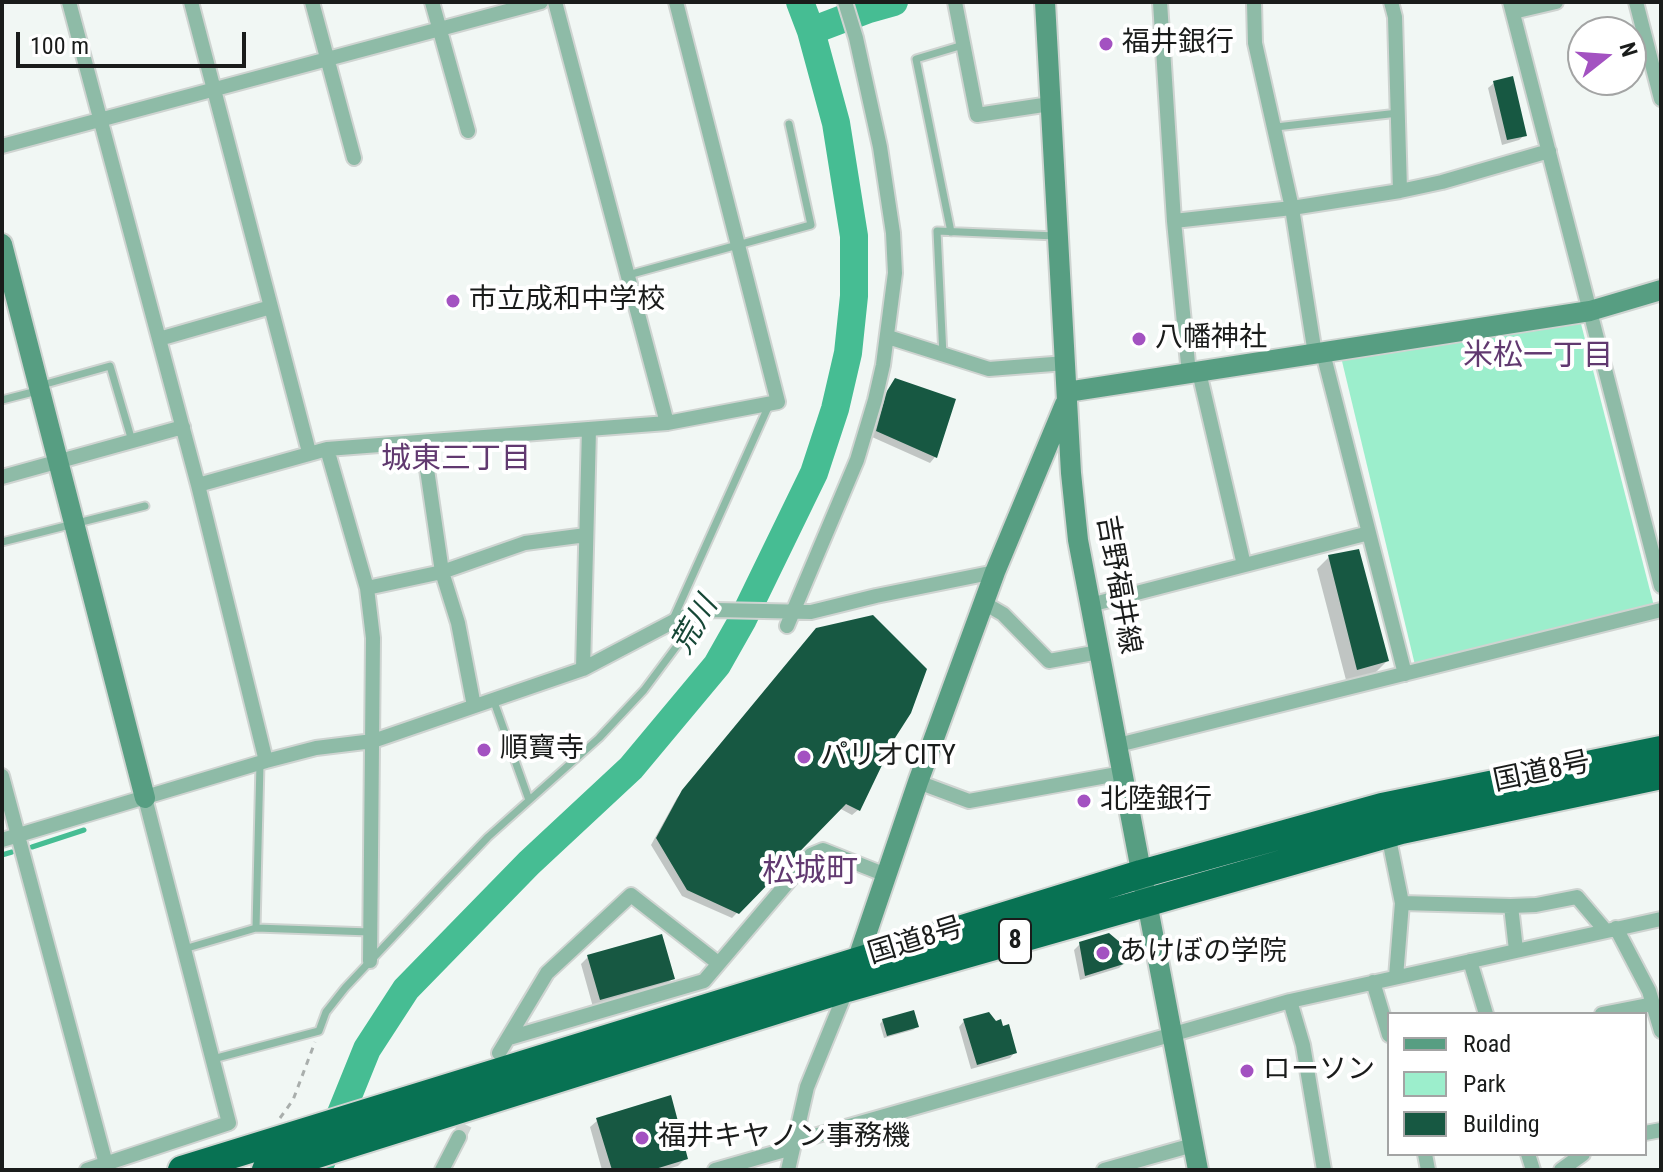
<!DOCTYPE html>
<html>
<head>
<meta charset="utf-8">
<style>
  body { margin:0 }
  #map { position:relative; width:1663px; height:1172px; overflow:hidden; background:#f1f7f4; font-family:"Roboto Condensed",sans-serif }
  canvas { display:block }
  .frame { position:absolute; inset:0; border:4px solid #1a1c1b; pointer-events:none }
  .legend { position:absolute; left:1387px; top:1012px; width:260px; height:144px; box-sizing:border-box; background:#fff; border:2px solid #a3a4a4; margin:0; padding:10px 14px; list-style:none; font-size:24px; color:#1a1c1b }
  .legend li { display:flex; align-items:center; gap:16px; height:40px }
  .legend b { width:40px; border:2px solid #a3a4a4 }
  .north { position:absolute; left:1567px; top:16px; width:80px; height:80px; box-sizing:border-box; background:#fff; border:2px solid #a3a4a4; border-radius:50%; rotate:73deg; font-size:22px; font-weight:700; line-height:32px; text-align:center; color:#1a1c1b }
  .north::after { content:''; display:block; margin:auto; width:28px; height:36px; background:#a352c1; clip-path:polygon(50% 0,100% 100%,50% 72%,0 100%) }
  .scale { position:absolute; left:16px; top:32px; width:230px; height:36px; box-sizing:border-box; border:4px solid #1a1c1b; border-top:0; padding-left:10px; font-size:24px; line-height:28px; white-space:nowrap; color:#1a1c1b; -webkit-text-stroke:6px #fff; paint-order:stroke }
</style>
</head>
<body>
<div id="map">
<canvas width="1663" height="1172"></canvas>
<div class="frame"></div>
<ul class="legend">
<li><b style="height:10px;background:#579e82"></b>Road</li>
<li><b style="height:22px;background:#9ceecc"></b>Park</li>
<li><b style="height:22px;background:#175842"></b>Building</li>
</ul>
<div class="north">N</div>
<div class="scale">100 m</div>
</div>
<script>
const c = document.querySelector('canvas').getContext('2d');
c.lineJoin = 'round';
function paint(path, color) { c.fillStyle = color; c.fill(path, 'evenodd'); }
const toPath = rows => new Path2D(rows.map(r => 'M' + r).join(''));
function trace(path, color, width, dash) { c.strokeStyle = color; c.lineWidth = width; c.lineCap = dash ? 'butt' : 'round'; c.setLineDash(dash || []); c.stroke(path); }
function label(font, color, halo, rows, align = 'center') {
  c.font = font + ' "Roboto Condensed","Noto Sans JP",sans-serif'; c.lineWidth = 8; c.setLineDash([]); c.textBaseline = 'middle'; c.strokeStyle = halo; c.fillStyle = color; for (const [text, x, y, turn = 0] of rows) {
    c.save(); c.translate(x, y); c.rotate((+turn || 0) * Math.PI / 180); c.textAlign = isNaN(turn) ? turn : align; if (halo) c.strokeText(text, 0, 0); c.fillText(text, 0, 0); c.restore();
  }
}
const green = toPath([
  [1580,320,1654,606,1415,665,1341,357]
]);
const shadow = toPath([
  [1494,83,1525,135,1519,140,1502,145,1488,88],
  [895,380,935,457,930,463,872,437,882,399],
  [1329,557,1387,661,1375,673,1346,680,1317,569],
  [811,636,893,737,858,810,852,815,839,808,732,918,682,896,651,845,677,798],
  [1080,944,1125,962,1119,968,1080,980,1074,950],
  [588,957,672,979,665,986,593,1007,581,964],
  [883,1020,917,1027,913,1030,884,1038,880,1024],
  [964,1021,1015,1052,1010,1058,971,1069,959,1027],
  [598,1120,686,1158,678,1166,664,1170,602,1170,590,1127]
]);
const stream = toPath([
  [32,847,84,830],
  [2,855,12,852]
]);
const river = toPath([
  [811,31,869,9,894,2],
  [318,1170,367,1049,406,989,529,863,631,768,717,665,743,619,814,473,835,409,848,353,854,296,854,236,836,123,811,31,800,2]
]);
const building = toPath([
  [1513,76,1527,136,1507,140,1493,81],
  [895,378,956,399,937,458,876,431,887,391],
  [1359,549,1389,661,1357,670,1328,555],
  [873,615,927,669,911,713,895,738,860,811,846,804,739,914,687,890,656,838,682,790,816,628],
  [1109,933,1122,944,1127,963,1085,976,1079,942],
  [662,934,675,979,600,1000,587,955],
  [914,1010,919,1027,887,1036,882,1019],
  [989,1012,996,1021,1001,1019,1003,1026,1009,1024,1017,1053,977,1065,963,1019],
  [671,1095,688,1159,652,1170,612,1170,596,1118]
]);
const streetTunnel = toPath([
  [459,1137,475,1104]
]);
const path = toPath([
  [280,1118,293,1100,315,1042]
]);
const lane = toPath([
  [1276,127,1398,113],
  [951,232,916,59,963,45],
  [628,275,811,225,789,124],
  [943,356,937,231,1056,236],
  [42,385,110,366,132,441],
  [2,400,37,391],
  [2,542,145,506],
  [673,619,769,405],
  [493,699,529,800],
  [256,928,260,763],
  [184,949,256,928,370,932],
  [213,1059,319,1031,326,1012,345,988,442,885,488,837,599,738,644,690,682,639,696,614]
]);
const street = toPath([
  [69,2,198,485,266,761],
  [191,2,309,452],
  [312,2,354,158],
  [432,2,468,131],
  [555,2,667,423],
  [955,2,977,115,1050,104],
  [1160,2,1174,221,1189,374],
  [1254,2,1255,43,1292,208,1315,354],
  [1391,2,1395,17,1400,191],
  [1510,2,1661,586],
  [1636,2,1661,99],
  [1513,12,1556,2],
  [2,146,541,2],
  [1174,221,1292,208,1400,191,1442,182,1549,151],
  [888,337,989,369,1066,363],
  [159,339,271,307],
  [1323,353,1405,674],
  [1199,372,1244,565],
  [423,442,442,572,458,623,474,706],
  [327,449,367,588,373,638,370,961],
  [2,477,183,427],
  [198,485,327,449,667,423,778,402,676,2],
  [367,588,442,572,525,543,586,535],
  [984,603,1003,614,1049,661,1099,652],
  [1090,605,1369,533],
  [787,626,857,460,875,400,883,365,895,273,893,233,880,147,856,38,845,2],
  [583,669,589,429],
  [1118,745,1661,610],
  [2,776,106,1164],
  [918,782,969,801,1123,773],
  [1388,834,1402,903,1396,977],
  [2,840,266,761,316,748,373,741,583,669,678,619,697,612,716,610,811,612,876,596,995,572],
  [1402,903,1511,906,1536,905,1577,897,1605,930],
  [1511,906,1516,950],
  [1616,928,1649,991,1661,1031],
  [1470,961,1486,1014],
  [1373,982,1389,1035],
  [1290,1001,1303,1045,1324,1170],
  [1602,1014,1653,1004],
  [509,1038,704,981,811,855,823,850,886,875],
  [499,1053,547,973,631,895,718,963],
  [1645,1133,1661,1130],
  [793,1142,1290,1001,1661,919],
  [1425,1154,1428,1170],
  [1528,1154,1533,1170],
  [87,1170,229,1123,145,798],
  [442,1170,459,1137],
  [715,1170,792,1148],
  [788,1170,807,1087,847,989],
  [1104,1170,1193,1145],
  [1561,1170,1583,1154]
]);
const secondary = toPath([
  [1045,2,1071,473,1078,540,1198,1170],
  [2,244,145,798],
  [1067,392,1590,311,1661,290],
  [854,970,918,782,995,572,1065,404]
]);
const highway = toPath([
  [182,1170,1141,874,1382,807,1661,750],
  [266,1170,847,988,1401,830,1661,775]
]);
const markers = [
  [1106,44,8,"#a352c1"],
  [453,301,8,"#a352c1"],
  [1139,339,8,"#a352c1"],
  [484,750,8,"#a352c1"],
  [804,757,8,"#a352c1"],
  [1084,801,8,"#a352c1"],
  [1103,953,8,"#a352c1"],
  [1247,1071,8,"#a352c1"],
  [642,1138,8,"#a352c1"]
];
const shields = [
  [1015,941,32]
];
const shieldNames = [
  ["8",1015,941]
];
const poiNames = [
  ["福井銀行",1122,44],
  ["市立成和中学校",469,301],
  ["八幡神社",1155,339],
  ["順寶寺",500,750],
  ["パリオCITY",820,757],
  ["北陸銀行",1100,801],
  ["あけぼの学院",1119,953],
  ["ローソン",1263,1071],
  ["福井キヤノン事務機",658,1138]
];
const streetNames = [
  ["吉野福井線",1117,585,80],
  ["国道8号",1542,773,-12],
  ["国道8号",916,942,-17]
];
const neighbourhoodNames = [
  ["米松一丁目",1538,357],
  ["城東三丁目",456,460]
];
const waterNames = [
  ["荒川",696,626,-60]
];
const quarterNames = [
  ["松城町",810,873]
];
paint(green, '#9ceecc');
paint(shadow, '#0003');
trace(stream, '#46bd93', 5);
trace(river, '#46bd93', 28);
paint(building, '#175842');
trace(streetTunnel, '#d1d6d3', 14, [14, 7]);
trace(lane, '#cfd4d1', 11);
trace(street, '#cfd4d1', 18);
trace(secondary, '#cfd4d1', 24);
trace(highway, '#cfd4d1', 32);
trace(path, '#a9aeac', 3, [6, 6]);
trace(lane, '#8ebba7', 7);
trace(street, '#8ebba7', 14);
trace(secondary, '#579e82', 20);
trace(highway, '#087253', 28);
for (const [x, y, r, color] of markers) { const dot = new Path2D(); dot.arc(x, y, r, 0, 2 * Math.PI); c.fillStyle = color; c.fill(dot); trace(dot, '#fff', 3); }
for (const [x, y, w] of shields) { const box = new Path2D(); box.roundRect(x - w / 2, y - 22, w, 44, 6); c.fillStyle = '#fff'; c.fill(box); trace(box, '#1a1c1b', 2); }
label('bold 26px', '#1a1c1b', null, shieldNames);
label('28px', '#1a1c1b', '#fff', poiNames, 'left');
label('28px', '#1a1c1b', '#fff', streetNames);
label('30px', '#613970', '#fff', neighbourhoodNames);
label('italic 30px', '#164736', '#fff', waterNames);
label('32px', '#613970', '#fff', quarterNames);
</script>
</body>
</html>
